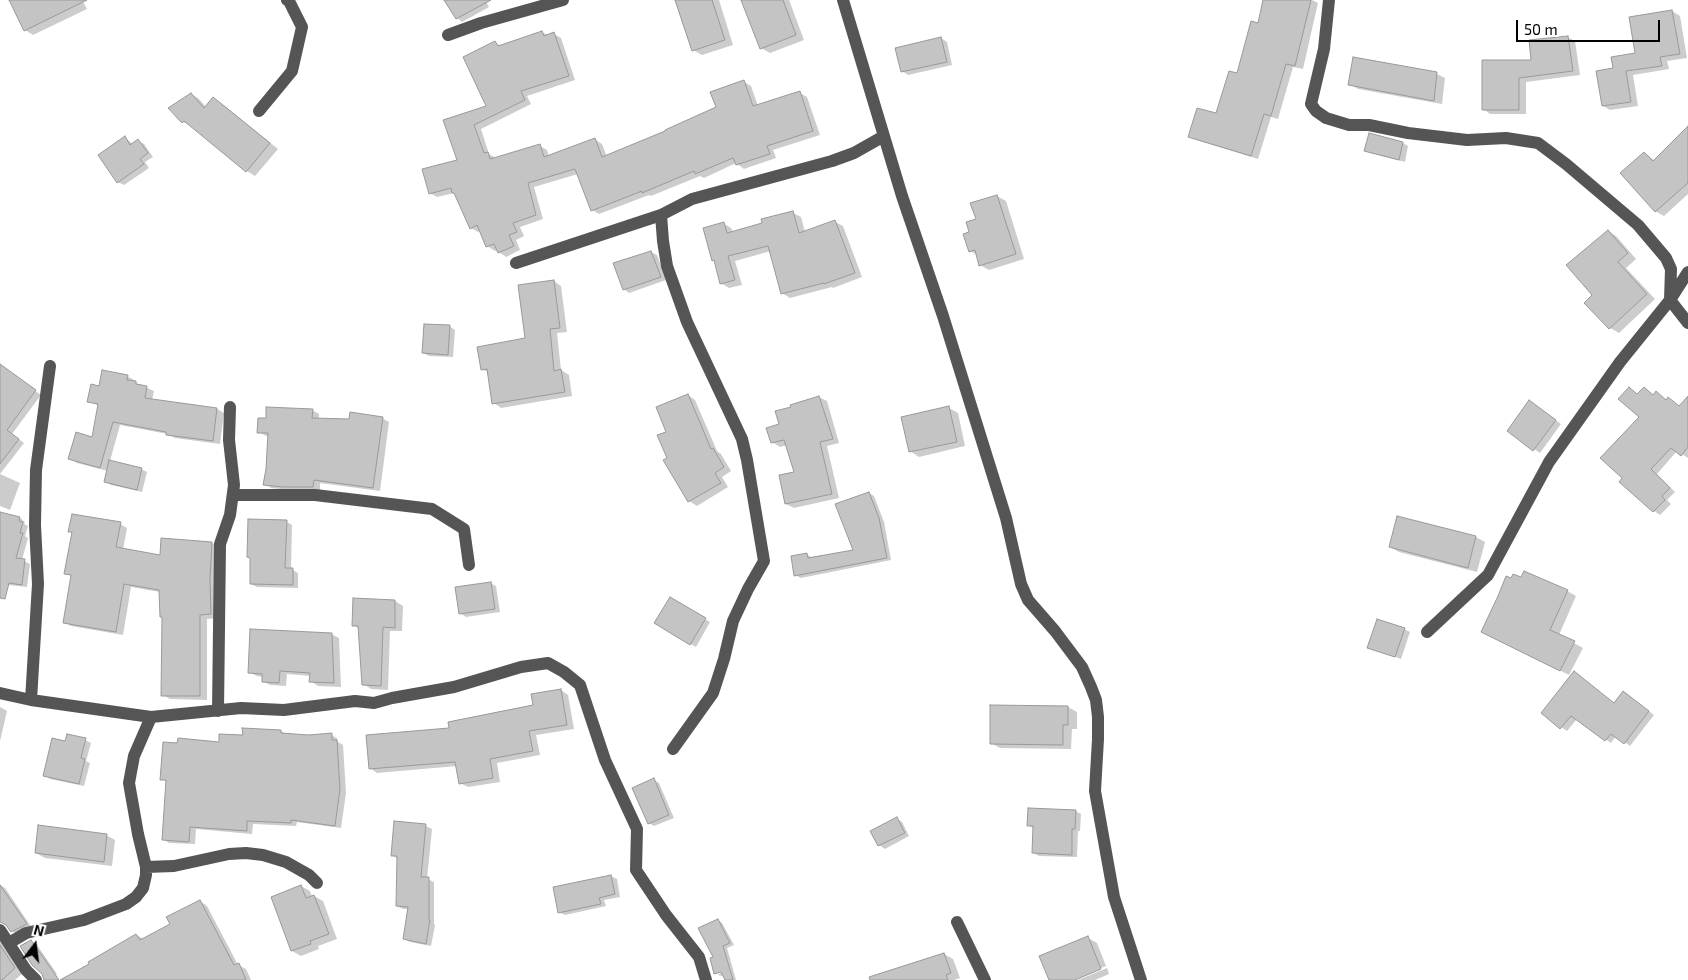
<!DOCTYPE html>
<html>
<head>
<meta charset="utf-8">
<style>
  body { margin:0 }
  #map { position:relative; width:1688px; height:980px; overflow:hidden; background:#fff; font-family:"Exo 2",sans-serif }
  canvas { display:block }
  .north { position:absolute; left:10px; top:920px; width:50px; height:50px; -webkit-text-stroke:4px #fff; paint-order:stroke; rotate:15deg; font-size:14px; font-weight:700; line-height:20px; text-align:center; color:#000 }
  .north::after { content:''; display:block; margin:auto; width:18px; height:22px; background:#000; clip-path:polygon(50% 0,100% 100%,50% 72%,0 100%) }
  .scale { position:absolute; left:1516px; top:20px; width:144px; height:22px; box-sizing:border-box; border:2px solid #000; border-top:0; padding-left:6px; font-size:15px; line-height:18px; white-space:nowrap; color:#000; -webkit-text-stroke:4px #fff; paint-order:stroke }
</style>
</head>
<body>
<div id="map">
<canvas width="1688" height="980"></canvas>
<div class="north">N</div>
<div class="scale">50 m</div>
</div>
<script>
const c = document.querySelector('canvas').getContext('2d');
c.lineJoin = 'round';
function paint(path, color) { c.fillStyle = color; c.fill(path, 'evenodd'); }
const toPath = rows => new Path2D(rows.map(r => 'M' + r).join(''));
function trace(path, color, width, dash) { c.strokeStyle = color; c.lineWidth = width; c.lineCap = dash ? 'butt' : 'round'; c.setLineDash(dash || []); c.stroke(path); }
const shadow = toPath([
  [10,0,82,0,87,9,33,35,25,30],
  [446,0,485,0,489,7,462,22,457,18],
  [676,0,719,0,733,45,702,55,693,50],
  [743,0,789,0,804,40,770,53,761,48],
  [1265,0,1312,0,1318,3,1303,69,1293,67,1278,119,1271,117,1258,159,1197,140,1190,136,1216,115,1238,75,1259,25],
  [1672,11,1680,16,1687,58,1667,61,1669,69,1633,75,1638,106,1610,110,1603,106,1637,54],
  [542,32,548,35,554,34,561,38,575,80,527,96,531,104,481,129,489,154,496,158,540,146,547,150,549,157,594,139,602,144,607,157,717,108,744,82,751,86,758,106,800,93,807,97,820,135,773,150,776,158,744,169,736,163,704,178,700,176,651,196,649,195,599,214,592,210,578,174,534,187,543,219,520,227,524,236,516,240,520,250,506,257,499,252,498,249,495,251,487,246,480,231,478,232,471,228,456,194,454,193,437,197,430,193,458,161,445,120,488,106,495,43,501,46],
  [1567,37,1575,41,1580,75,1526,82,1526,114,1490,114,1483,109,1533,61],
  [941,38,947,42,952,65,908,75,902,71],
  [1437,74,1445,78,1442,104,1358,89,1350,84],
  [191,94,199,99,206,107,213,98,221,103,278,149,255,176,247,171,192,126,183,122,170,108],
  [1688,128,1688,194,1664,216,1655,211,1645,153,1655,161],
  [1370,135,1403,143,1408,146,1405,162,1371,153,1366,150],
  [125,138,133,144,138,141,144,144,153,157,145,162,149,168,124,185,118,182],
  [997,196,1006,201,1024,259,989,270,980,265,977,255,970,251,970,233,977,220],
  [793,213,801,217,805,232,835,222,843,226,862,277,833,288,832,287,790,298,782,293,771,251,735,261,742,285,729,288,721,283,716,262,713,260,723,223,731,228,733,232,764,224],
  [1608,231,1616,236,1636,259,1626,268,1655,299,1619,333,1610,328,1586,303,1594,295],
  [651,252,657,255,666,280,629,293,624,289],
  [554,281,561,286,567,332,557,333,561,370,569,375,572,396,501,408,494,403,488,372,482,369,527,339],
  [449,326,455,330,453,357,429,356,423,353],
  [10,372,41,395,12,434,24,443,0,474,20,483,10,510,0,506,0,375],
  [127,376,134,380,134,382,154,391,152,400,217,409,224,413,220,444,175,438,168,434,120,425,110,461,141,469,147,472,142,492,111,485,105,481,108,471,77,463,70,459,93,438,99,406,89,401,100,387],
  [1656,393,1667,400,1668,398,1674,402,1680,407,1688,398,1688,458,1677,451,1657,474,1675,492,1667,500,1671,504,1660,515,1654,511,1621,482,1640,417,1638,395,1654,396],
  [688,395,695,400,717,451,721,454,731,471,722,477,728,487,697,506,689,501,664,460,668,458,667,432],
  [819,397,827,401,839,443,827,446,839,498,794,508,786,504,795,473,787,445,780,447,772,442,780,425],
  [1535,405,1561,424,1540,453,1508,431],
  [949,408,958,413,965,446,919,457,910,451],
  [312,410,319,414,319,419,350,421,382,418,389,422,380,491,320,483,320,490,290,490,271,488,265,484,269,436,266,436,259,432,267,419],
  [869,493,874,496,884,522,891,560,801,578,795,575,806,554,811,557,854,551],
  [1398,517,1476,537,1485,542,1477,572,1399,552,1390,547],
  [20,518,25,522,24,524,28,526,25,536,28,538,22,560,30,564,27,587,0,584],
  [287,522,292,525,291,569,298,573,298,588,257,587,251,584],
  [120,524,127,528,123,550,161,556,212,543,219,547,218,618,207,619,207,700,170,699,163,695,163,617,160,592,131,587,123,635,71,626,64,622,72,576,66,573,73,533,70,531],
  [1511,580,1567,591,1576,596,1559,635,1583,648,1569,675,1491,636],
  [490,583,496,586,500,612,466,617,460,613],
  [670,599,710,622,696,647,655,623],
  [354,600,395,601,403,606,402,631,390,631,388,690,371,689,364,684,360,629,353,625],
  [1404,629,1410,632,1401,659,1369,647],
  [331,634,339,638,341,687,318,686,311,681,311,676,287,674,286,686,270,685,263,681,263,677,257,676,249,672],
  [561,690,568,695,574,729,536,735,540,755,497,763,500,782,468,787,460,783,457,766,377,773,370,768,450,729,535,706],
  [1629,696,1654,715,1630,746,1616,736,1611,743,1577,719,1567,731,1542,713,1615,704],
  [991,706,1068,707,1077,712,1077,729,1072,729,1071,749,1000,748,991,743],
  [0,707,7,711,0,741],
  [281,731,286,734,309,736,331,735,337,738,338,742,343,745,346,793,341,828,297,822,296,826,253,824,252,834,196,829,195,844,169,843,163,839,167,782,162,779,220,743,244,737],
  [85,740,91,743,86,761,90,763,84,786,50,779,45,775,66,743],
  [654,780,659,783,674,818,654,826,649,823],
  [1075,811,1081,814,1080,831,1078,831,1077,857,1039,856,1034,853,1034,829,1029,825],
  [897,819,902,822,909,836,885,849,879,845],
  [395,823,426,826,432,829,427,879,434,882,434,924,435,925,431,946,410,942,404,939,409,909,403,909,397,906,398,859,392,855],
  [106,835,115,840,112,866,45,858,36,853],
  [611,876,617,879,620,897,604,900,606,906,565,915,559,912],
  [0,885,5,888,32,928,18,935,12,931,0,918],
  [301,886,310,891,312,897,314,896,323,901,337,939,318,946,319,949,301,956,292,951,272,898],
  [200,901,207,906,238,965,246,969,251,980,63,980,91,965,136,935,144,939,171,925],
  [718,920,722,923,734,945,727,948,736,980,726,980,723,975,720,976,718,974,727,972,717,972,717,974,716,973,715,958],
  [1088,938,1097,943,1106,966,1072,980,1051,980],
  [0,941,23,973,15,980,0,980],
  [31,942,37,945,57,974,50,980],
  [944,954,953,959,960,978,954,980,900,980],
  [1107,968,1109,974,1095,980,1078,980]
]);
const building = toPath([
  [9,0,87,0,24,31,9,0],
  [444,0,491,0,456,19,444,0],
  [675,0,712,0,725,40,692,51,675,0],
  [741,0,783,0,796,35,760,49,741,0],
  [1263,0,1311,0,1295,66,1286,64,1271,116,1264,114,1251,156,1188,137,1197,108,1216,113,1229,71,1237,73,1251,21,1258,23,1263,0],
  [1672,10,1680,54,1660,57,1662,66,1626,71,1631,102,1602,106,1596,71,1613,68,1611,57,1635,53,1629,17,1672,10],
  [542,31,544,36,554,32,569,76,521,91,525,100,474,125,484,153,488,152,490,159,540,144,544,157,595,138,602,157,665,131,665,130,716,107,710,92,744,80,753,106,800,91,813,131,767,146,770,154,736,165,733,158,695,174,694,171,642,193,642,191,591,211,575,169,528,183,536,215,513,223,517,232,509,235,514,246,498,253,494,244,486,247,477,225,470,229,454,193,452,193,451,188,429,194,422,169,457,160,443,120,486,106,463,57,495,41,498,46,542,31],
  [1568,36,1573,71,1519,78,1519,110,1482,110,1482,60,1531,60,1529,40,1568,36],
  [941,37,947,62,901,72,895,48,941,37],
  [1353,57,1437,72,1434,101,1348,85,1353,57],
  [191,93,204,108,213,97,270,143,246,172,184,121,182,123,168,108,191,93],
  [1688,126,1688,183,1655,212,1620,173,1644,152,1653,161,1688,126],
  [1369,133,1403,142,1399,160,1364,151,1369,133],
  [125,136,130,145,138,139,148,153,140,159,144,164,117,183,98,155,125,136],
  [997,195,1016,254,979,266,975,250,969,252,963,234,969,232,966,222,976,219,970,203,997,195],
  [793,211,799,233,835,220,855,273,824,284,824,283,781,294,768,246,728,256,735,280,720,284,714,260,712,261,703,228,724,222,727,233,762,223,761,219,793,211],
  [1608,230,1628,253,1618,262,1647,294,1609,329,1584,303,1592,295,1566,265,1608,230],
  [651,251,661,277,623,290,613,263,651,251],
  [554,280,560,328,550,329,554,371,561,369,565,392,492,404,487,369,481,370,477,347,525,338,518,285,554,280],
  [424,324,450,325,448,355,422,353,424,324],
  [0,364,36,390,7,430,19,439,0,464,0,364],
  [102,370,128,375,127,380,136,381,136,384,147,386,145,398,217,408,213,441,166,435,166,432,113,422,100,468,68,459,76,432,92,437,98,404,87,402,91,384,99,386,102,370],
  [1629,387,1637,394,1644,387,1653,395,1656,391,1666,400,1668,397,1679,406,1688,396,1688,447,1681,456,1671,448,1651,469,1670,488,1662,496,1665,500,1653,512,1619,482,1622,478,1600,458,1639,417,1618,399,1629,387],
  [688,394,711,449,713,448,724,467,715,473,721,483,688,502,663,460,667,458,657,435,666,432,656,407,688,394],
  [819,396,833,439,820,442,832,494,785,504,779,475,794,472,784,440,771,443,766,428,779,424,775,411,791,407,790,405,819,396],
  [1529,400,1556,420,1533,451,1507,431,1529,400],
  [949,406,957,442,909,452,901,417,949,406],
  [266,407,313,409,312,418,349,419,350,412,383,417,373,488,314,480,313,487,283,487,263,485,266,469,268,433,257,433,258,418,266,418,266,407],
  [109,460,142,468,137,490,104,482,109,460],
  [869,492,879,518,887,558,794,576,791,556,807,553,808,558,853,550,835,504,869,492],
  [0,512,20,517,19,521,23,522,20,533,23,533,16,558,25,559,22,585,9,583,5,599,0,598,0,512],
  [72,514,121,522,116,547,160,555,161,538,212,542,210,579,211,614,200,615,200,696,161,696,162,617,160,617,159,590,124,584,116,632,63,623,71,575,64,574,72,532,68,532,72,514],
  [1397,516,1476,536,1468,568,1389,547,1397,516],
  [248,519,287,520,285,568,293,568,293,585,250,584,250,558,247,557,248,519],
  [1524,571,1568,590,1550,630,1575,641,1560,671,1481,632,1498,596,1506,576,1511,578,1513,574,1521,577,1524,571],
  [491,582,495,609,459,614,455,587,491,582],
  [670,597,706,618,690,645,654,623,670,597],
  [353,598,395,600,395,628,383,627,381,686,362,685,358,626,352,626,353,598],
  [1377,619,1405,628,1395,657,1367,648,1377,619],
  [250,629,332,633,334,683,309,682,310,673,280,671,279,683,262,682,262,674,248,673,250,629],
  [1574,671,1614,703,1623,691,1649,711,1624,744,1611,734,1605,741,1571,716,1560,729,1541,713,1574,671],
  [561,689,567,725,529,731,533,751,490,759,493,778,459,784,455,762,369,769,366,735,449,728,448,722,533,705,531,694,561,689],
  [990,705,1068,706,1068,725,1063,725,1063,745,990,744,990,705],
  [242,728,281,730,281,733,309,735,332,733,332,740,337,740,340,789,335,826,291,820,291,823,247,821,247,831,190,827,189,842,162,840,166,780,160,780,163,742,177,743,178,738,219,742,219,734,243,735,242,728],
  [67,734,86,738,81,758,85,759,79,784,43,776,52,738,65,741,67,734],
  [654,778,669,815,648,824,632,788,654,778],
  [1028,808,1076,810,1075,829,1072,829,1072,855,1032,853,1033,826,1027,826,1028,808],
  [897,817,905,833,878,846,870,831,897,817],
  [394,821,426,824,421,877,429,877,429,920,430,920,426,944,403,939,408,907,396,906,397,856,391,856,394,821],
  [38,825,107,834,104,862,35,853,38,825],
  [611,875,615,894,599,898,601,904,558,913,553,887,611,875],
  [0,885,27,924,11,932,6,925,0,922,0,885],
  [301,885,306,898,314,895,329,934,310,941,311,944,291,951,271,897,301,885],
  [200,900,234,965,239,963,246,980,60,980,89,964,88,962,136,934,140,940,170,924,166,917,200,900],
  [718,919,730,943,723,946,733,980,725,980,721,972,714,974,710,958,713,957,698,928,718,919],
  [1088,936,1101,969,1075,980,1049,980,1039,956,1088,936],
  [31,940,59,980,44,980,42,974,32,965,20,946,31,940],
  [0,945,15,968,2,980,0,980,0,945],
  [944,953,951,973,946,975,948,980,870,980,869,977,944,953]
]);
const minor = toPath([
  [843,0,902,196,943,316,1006,518,1021,584,1028,600,1055,631,1082,667,1091,687,1096,700,1098,717,1098,739,1095,791,1114,897,1141,980],
  [1329,0,1324,49,1311,104,1316,111,1326,118,1349,125,1369,125,1408,133,1467,140,1506,138,1538,143,1566,164,1638,225,1666,258,1671,269,1670,300,1688,323],
  [448,35,481,23,563,0],
  [259,111,292,71,302,27,289,1,287,0],
  [661,215,663,241,667,266,687,322,742,439,747,460,764,561,748,589,733,621,724,659,713,693,673,749],
  [516,263,661,215,692,199,832,161,854,153,884,136],
  [233,495,315,495,432,509,464,529,469,565],
  [1427,632,1488,575,1549,462,1620,362,1670,300,1688,272],
  [0,693,31,700,151,717,241,708,284,710,355,701,374,703,392,698,454,687,521,667,548,663,564,672,580,685,605,760,637,829,636,870,666,915,699,957,706,980],
  [31,700,38,584,35,525,36,470,50,366],
  [218,711,220,544,230,515,234,485,229,440,230,407],
  [146,867,174,866,229,854,246,853,263,855,286,862,309,875,317,883],
  [957,922,985,980],
  [0,930,26,970,36,980],
  [9,943,26,933,84,920,126,904,136,897,143,888,146,875,146,867,138,834,129,783,134,756,151,717]
]);
paint(shadow, '#0003');
paint(building, '#c4c4c4');
trace(building, '#999', 1);
trace(minor, '#555', 12);
</script>
</body>
</html>
